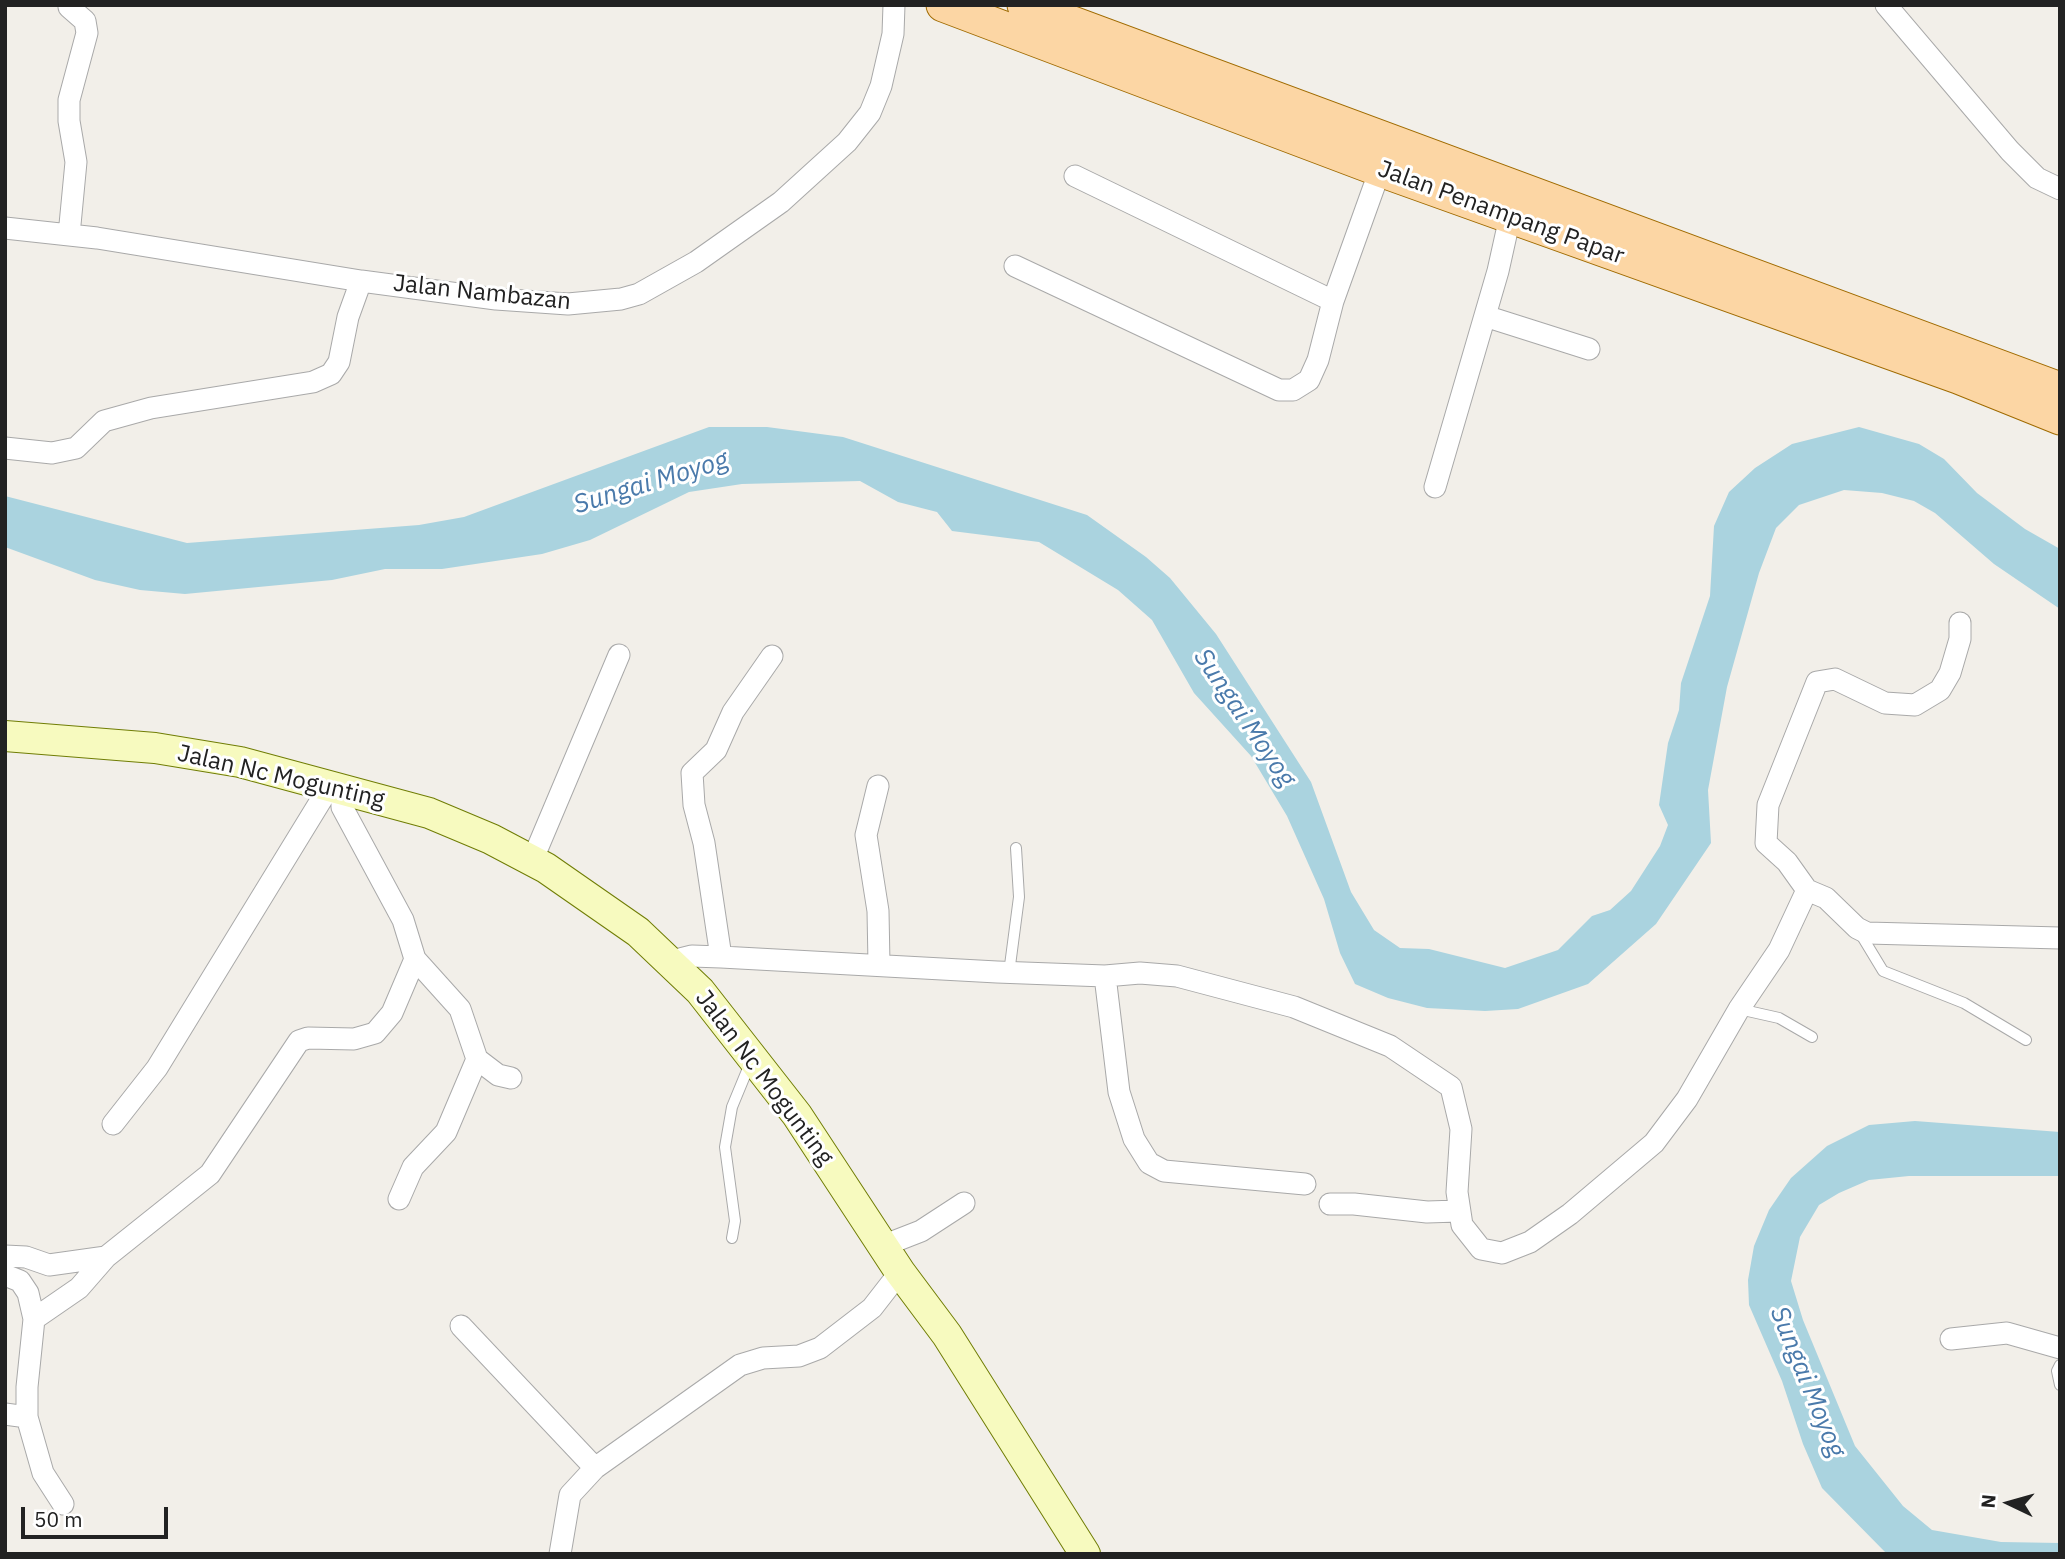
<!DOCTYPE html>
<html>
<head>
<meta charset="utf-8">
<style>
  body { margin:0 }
  #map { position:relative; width:2065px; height:1559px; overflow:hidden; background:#f2efe9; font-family:"IBM Plex Sans",sans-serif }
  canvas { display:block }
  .frame { position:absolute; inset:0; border:7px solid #222; pointer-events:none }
  .north { position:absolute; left:1974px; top:1468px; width:70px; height:70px; -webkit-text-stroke:5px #fff; paint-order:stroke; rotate:275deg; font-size:19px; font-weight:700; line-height:28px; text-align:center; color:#222 }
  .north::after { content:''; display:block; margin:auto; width:24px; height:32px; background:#222; clip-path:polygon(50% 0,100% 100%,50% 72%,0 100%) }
  .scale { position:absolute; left:21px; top:1507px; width:147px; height:32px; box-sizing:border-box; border:4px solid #222; border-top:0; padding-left:9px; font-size:21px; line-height:24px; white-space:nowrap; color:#222; -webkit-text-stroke:5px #fff; paint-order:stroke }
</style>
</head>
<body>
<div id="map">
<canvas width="2065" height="1559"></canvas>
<div class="frame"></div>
<div class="north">N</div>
<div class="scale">50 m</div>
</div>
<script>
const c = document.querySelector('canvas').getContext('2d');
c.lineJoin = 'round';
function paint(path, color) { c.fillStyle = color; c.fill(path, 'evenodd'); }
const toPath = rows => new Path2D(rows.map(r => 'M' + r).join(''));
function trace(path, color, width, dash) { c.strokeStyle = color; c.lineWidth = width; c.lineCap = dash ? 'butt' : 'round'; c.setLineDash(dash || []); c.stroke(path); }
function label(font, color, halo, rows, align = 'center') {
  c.font = font + ' "IBM Plex Sans",sans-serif'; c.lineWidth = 6; c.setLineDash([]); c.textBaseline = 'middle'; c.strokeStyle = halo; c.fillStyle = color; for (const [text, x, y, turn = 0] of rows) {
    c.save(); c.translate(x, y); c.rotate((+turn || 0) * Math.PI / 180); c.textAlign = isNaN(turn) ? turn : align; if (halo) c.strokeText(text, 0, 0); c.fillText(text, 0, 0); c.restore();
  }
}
const water = toPath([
  [709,427,767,427,843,437,1087,515,1146,557,1170,578,1216,634,1311,782,1351,892,1374,930,1400,948,1429,949,1505,968,1558,950,1592,916,1610,910,1631,891,1660,846,1668,825,1659,805,1668,743,1679,710,1681,683,1710,596,1714,526,1729,492,1755,468,1792,444,1859,427,1919,444,1944,459,1977,493,2025,529,2060,549,2060,609,1994,564,1935,513,1914,501,1882,493,1844,490,1799,505,1776,528,1759,573,1727,687,1708,790,1711,843,1656,924,1588,984,1518,1009,1485,1011,1427,1008,1388,998,1355,984,1340,953,1324,899,1287,816,1251,756,1194,693,1152,620,1118,590,1039,542,952,531,937,512,898,502,860,481,742,484,689,492,590,540,542,554,442,569,385,569,332,580,185,594,140,590,95,580,5,547,5,496,187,543,419,525,464,517],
  [1915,1121,2060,1132,2060,1176,1909,1176,1869,1180,1839,1193,1819,1205,1800,1237,1791,1281,1803,1320,1855,1446,1903,1506,1932,1530,2001,1542,2060,1543,2060,1554,1887,1554,1822,1488,1803,1444,1782,1381,1749,1305,1748,1280,1754,1246,1769,1210,1791,1178,1827,1146,1869,1125]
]);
const lane = toPath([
  [1860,933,1883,971,1964,1003,2026,1040],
  [1009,973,1019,897,1016,848],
  [1739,1009,1779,1018,1812,1037],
  [732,1238,735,1221,725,1147,732,1107,751,1061],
  [2060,1365,2057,1371,2060,1385]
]);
const street = toPath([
  [1886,5,2010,151,2037,178,2060,189],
  [1075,176,1333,301,1380,170],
  [5,228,97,238,361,281,496,299,568,304,621,299,639,294,696,262,781,202,847,142,870,113,881,86,893,34,894,5],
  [69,235,76,162,69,121,69,100,87,33,85,21,69,7],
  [1015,266,1279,390,1293,390,1309,380,1318,360,1333,301],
  [1485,316,1589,349],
  [5,448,52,453,76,448,104,421,151,408,313,382,331,374,339,362,348,317,361,281],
  [1435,487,1498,271,1510,217],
  [1960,623,1960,639,1950,673,1940,690,1915,705,1885,703,1835,679,1817,682,1768,805,1766,843,1787,862,1807,890,1826,898,1857,928,1867,933,2060,938],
  [878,786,866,835,878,911,879,964],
  [342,787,342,807,403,920,415,959,460,1009,477,1059,498,1075,511,1078],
  [532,861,619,655],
  [721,957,704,843,694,805,692,773,716,750,733,712,772,656],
  [672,961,692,956,721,957,997,972,1105,976,1140,973,1177,976,1294,1007,1390,1046,1451,1087,1461,1129,1457,1192,1462,1225,1481,1249,1502,1253,1530,1242,1570,1214,1654,1143,1687,1099,1739,1009,1779,950,1807,890],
  [1105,976,1119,1092,1134,1139,1149,1163,1164,1171,1305,1184],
  [113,1124,157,1068,331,784],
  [399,1199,413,1167,446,1132,477,1059],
  [1330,1204,1354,1204,1427,1212,1458,1211],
  [885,1245,921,1231,964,1203],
  [5,1256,26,1257,49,1265,106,1257],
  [5,1275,20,1281,28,1293,34,1319,27,1387,27,1417,43,1473,63,1504],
  [34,1319,79,1288,106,1257,210,1174,299,1041,308,1038,354,1039,375,1033,392,1013,415,959],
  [461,1326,595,1468],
  [1951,1339,2007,1333,2060,1348],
  [5,1414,27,1417],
  [560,1554,570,1495,595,1468,740,1365,763,1358,799,1356,820,1348,872,1308,900,1272]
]);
const secondary = toPath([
  [5,736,155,748,240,762,429,813,491,839,546,868,638,932,700,991,797,1115,900,1272,947,1335,1085,1554]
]);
const primary = toPath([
  [943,5,1380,170,1958,377,2060,418],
  [1024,5,2060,389]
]);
const streetNames = [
  ["Jalan Penampang Papar",1501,213,20],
  ["Jalan Nambazan",482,293,6],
  ["Jalan Nc Mogunting",281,777,13],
  ["Jalan Nc Mogunting",764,1078,53]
];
const waterNames = [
  ["Sungai Moyog",651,483,-17],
  ["Sungai Moyog",1244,718,56],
  ["Sungai Moyog",1807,1382,68]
];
paint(water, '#aad3df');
trace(lane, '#a9a9a9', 12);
trace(street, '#a9a9a9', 23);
trace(secondary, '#707d05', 32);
trace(primary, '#a06b00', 35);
trace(lane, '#fff', 10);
trace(street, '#fff', 21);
trace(secondary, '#f7fabf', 30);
trace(primary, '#fcd6a4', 33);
label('24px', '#222', '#fff', streetNames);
label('italic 26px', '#4a7aab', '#fff', waterNames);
</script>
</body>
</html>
